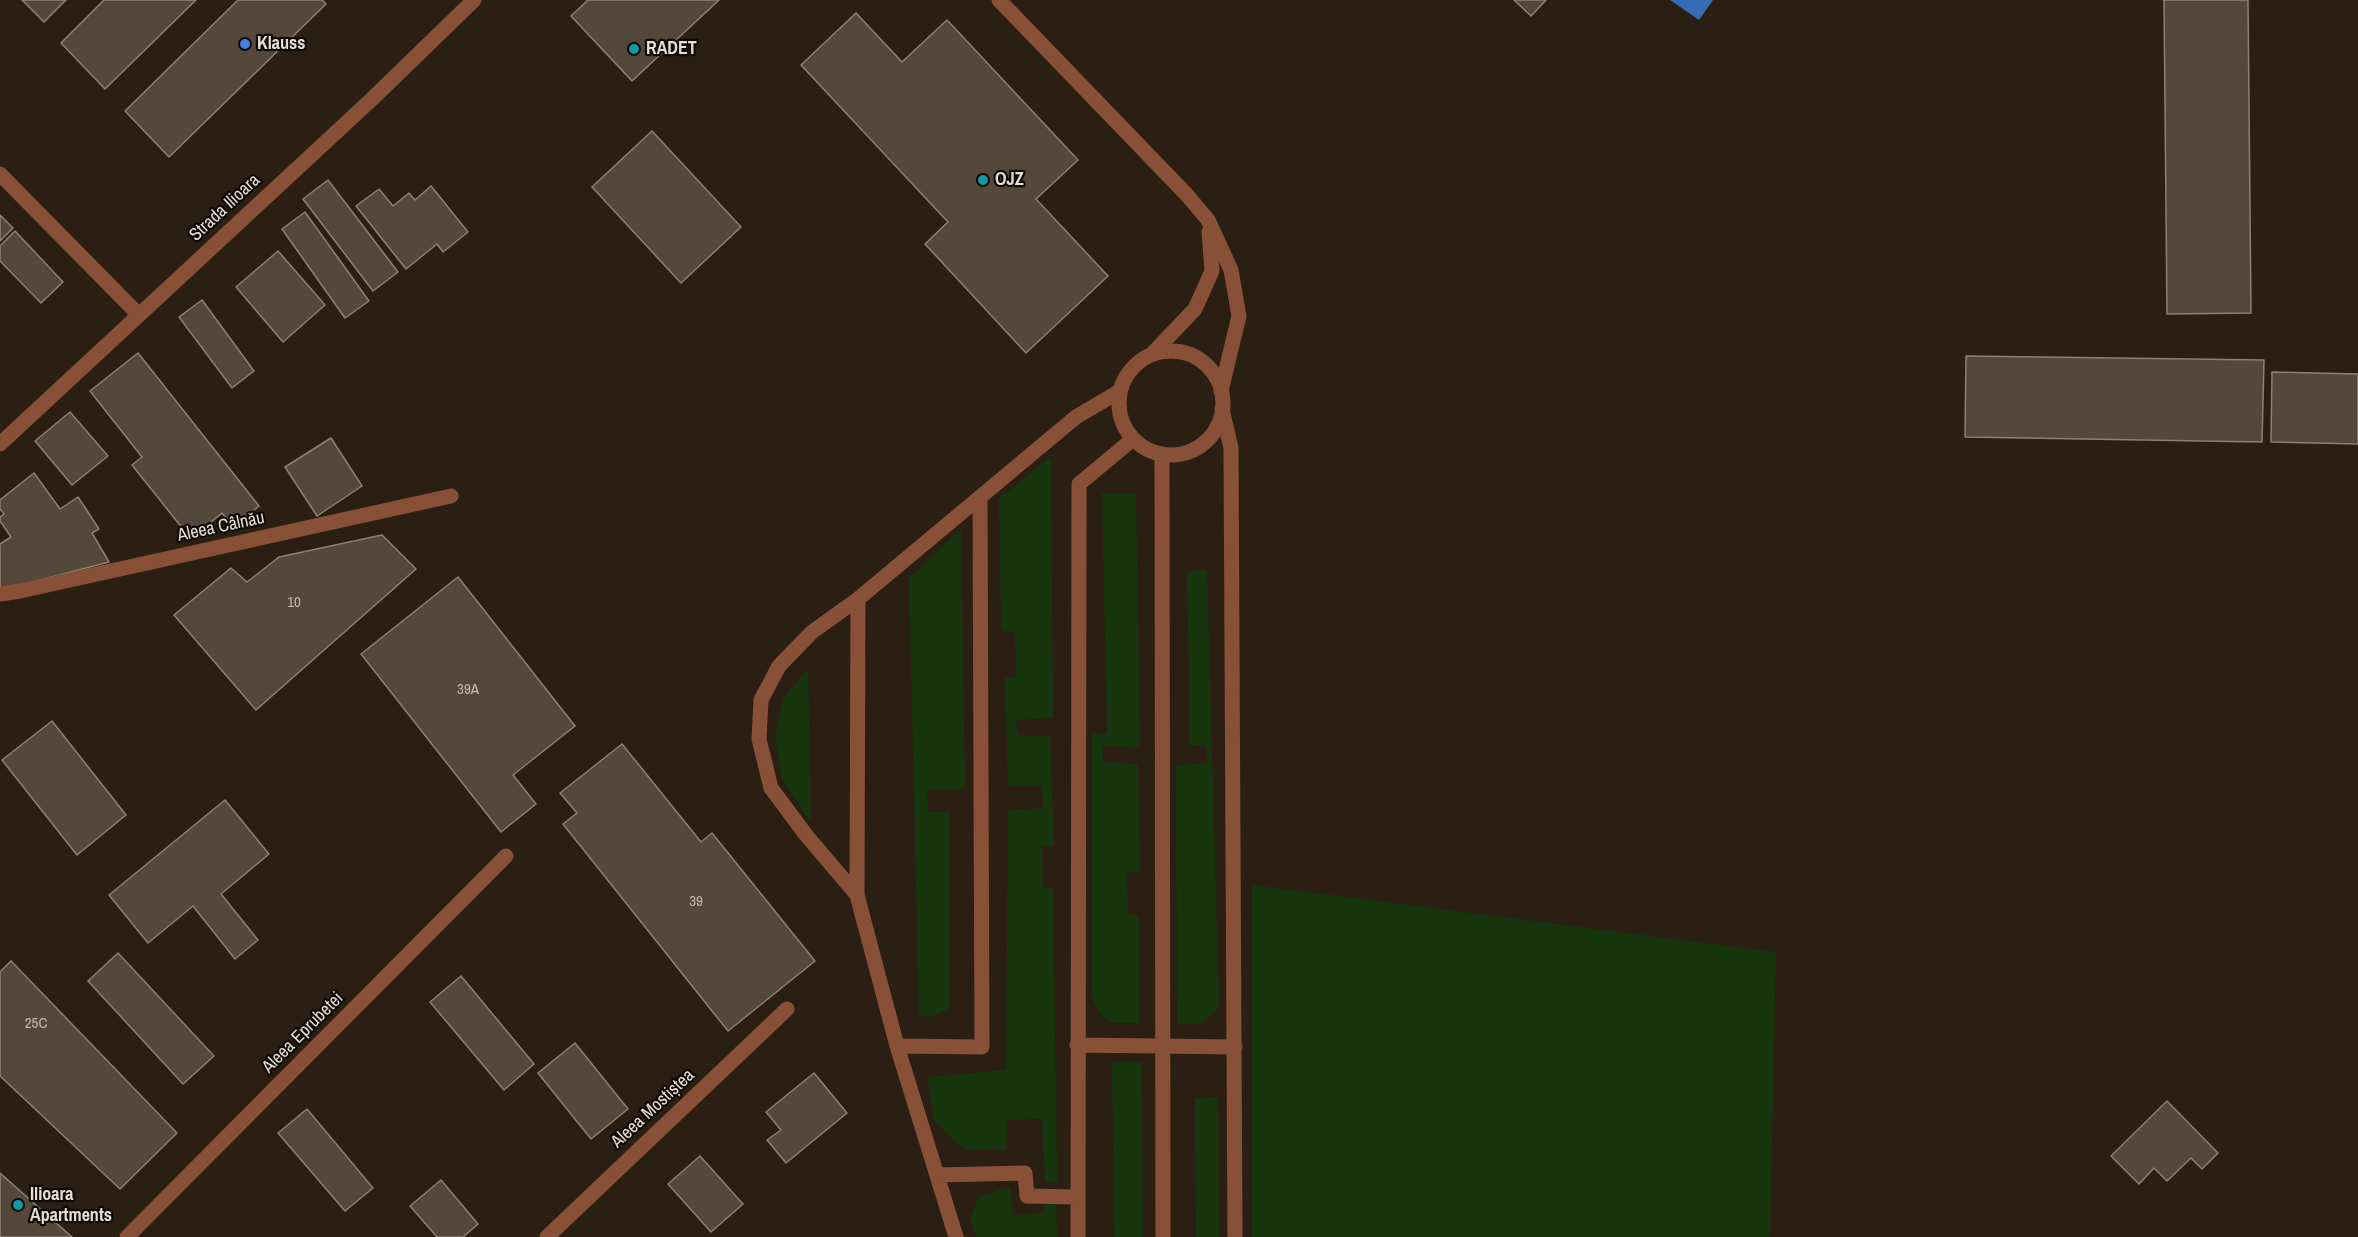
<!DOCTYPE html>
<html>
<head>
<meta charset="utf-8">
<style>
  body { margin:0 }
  canvas { display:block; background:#2a1f12 }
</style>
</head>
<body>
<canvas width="2358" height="1237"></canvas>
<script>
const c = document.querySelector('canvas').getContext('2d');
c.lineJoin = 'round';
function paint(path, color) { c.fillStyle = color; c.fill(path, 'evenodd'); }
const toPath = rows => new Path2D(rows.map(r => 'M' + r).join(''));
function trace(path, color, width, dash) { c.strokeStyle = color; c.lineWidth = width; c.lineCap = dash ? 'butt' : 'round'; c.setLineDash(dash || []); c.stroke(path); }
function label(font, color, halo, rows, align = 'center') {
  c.font = font + ' "Archivo Narrow",sans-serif'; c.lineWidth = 4.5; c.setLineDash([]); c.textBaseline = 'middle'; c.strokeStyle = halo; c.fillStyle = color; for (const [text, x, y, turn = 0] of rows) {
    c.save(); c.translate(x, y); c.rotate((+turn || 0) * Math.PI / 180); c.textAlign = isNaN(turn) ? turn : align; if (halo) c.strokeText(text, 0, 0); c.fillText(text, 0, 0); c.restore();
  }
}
const green = toPath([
  [1051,457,1053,718,1016,720,1018,735,1050,736,1054,846,1042,846,1043,888,1053,889,1057,1182,1045,1182,1042,1119,1007,1120,1006,1150,964,1149,934,1120,927,1077,1006,1070,1008,810,1043,808,1042,786,1008,786,1005,677,1016,677,1015,632,1001,631,999,498],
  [1102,493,1136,493,1140,748,1103,746,1103,762,1138,764,1140,872,1127,872,1128,914,1139,916,1139,1023,1112,1023,1098,1011,1092,996,1092,734,1107,734],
  [961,529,965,789,927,790,928,812,950,812,949,1008,934,1016,919,1016,909,579],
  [1207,570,1219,1007,1201,1024,1177,1024,1176,765,1208,763,1206,745,1190,745,1187,571],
  [808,670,811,822,782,779,775,739,783,698],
  [1252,885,1776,952,1770,1237,1252,1237],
  [1112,1062,1142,1062,1143,1237,1114,1237],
  [1218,1097,1219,1237,1196,1237,1195,1098],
  [1010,1186,1013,1215,1043,1213,1044,1200,1056,1200,1057,1237,976,1237,970,1219,979,1197]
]);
const water = toPath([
  [1670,0,1713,0,1699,20]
]);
const building = toPath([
  [22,0,66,0,44,22,22,0],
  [104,0,196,0,105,89,61,43,104,0],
  [238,0,322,0,326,4,169,157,125,111,238,0],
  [588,0,719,0,632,81,571,16,588,0],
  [1514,0,1546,0,1531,16,1514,0],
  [2164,0,2248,0,2251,313,2167,314,2164,0],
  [856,13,902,62,947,20,1078,160,1036,199,1108,276,1026,353,925,244,948,222,801,65,856,13],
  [652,131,741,227,681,283,592,187,652,131],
  [328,180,398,272,373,291,303,199,328,180],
  [431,186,468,232,443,252,437,244,406,269,356,206,379,189,393,206,409,193,415,200,431,186],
  [305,212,369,301,345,318,282,229,305,212],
  [0,215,13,228,0,241,0,215],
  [15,231,63,282,41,303,0,261,0,246,15,231],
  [278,251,325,305,283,342,236,287,278,251],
  [202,300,254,371,232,388,179,317,202,300],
  [138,353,259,506,233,527,222,513,191,539,132,465,142,457,90,391,138,353],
  [1966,356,2264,360,2262,442,1965,437,1966,356],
  [2272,372,2358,374,2358,444,2271,442,2272,372],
  [70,412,108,456,72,485,35,441,70,412],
  [331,438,362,486,317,516,285,467,331,438],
  [34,473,60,509,78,497,99,529,92,533,109,562,2,590,0,586,0,544,11,537,0,521,0,517,4,514,0,509,0,500,34,473],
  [382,535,416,569,256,710,174,615,231,568,247,582,279,557,382,535],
  [458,577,575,726,513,775,536,804,501,832,361,654,458,577],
  [52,721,126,815,77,855,2,760,52,721],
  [622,744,701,842,712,833,815,961,728,1031,563,824,577,813,560,793,622,744],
  [225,800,269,854,221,894,258,940,235,959,193,906,148,943,109,895,225,800],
  [118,953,214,1056,183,1084,88,981,118,953],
  [11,961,177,1133,120,1189,0,1076,0,972,11,961],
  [461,976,534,1064,504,1090,430,1002,461,976],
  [575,1043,628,1109,591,1139,538,1073,575,1043],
  [814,1073,847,1113,786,1163,767,1140,781,1130,766,1112,814,1073],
  [2167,1101,2218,1153,2202,1169,2191,1158,2167,1181,2154,1168,2139,1184,2111,1156,2167,1101],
  [307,1109,373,1188,345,1211,278,1133,307,1109],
  [700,1156,743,1204,711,1232,668,1184,700,1156],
  [0,1173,72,1237,0,1237,0,1173],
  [441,1180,478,1224,463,1237,437,1237,410,1206,441,1180]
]);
const lane = toPath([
  [999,0,1187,195,1208,220,1231,270,1239,316,1221,391],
  '1119 403a52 52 0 1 1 104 0a52 52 0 1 1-104 0Z',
  [1153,353,1195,309,1212,271,1209,232],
  [1222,409,1231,448,1235,1237],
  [1162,454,1163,1237],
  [857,895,806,835,771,788,759,739,761,700,779,666,812,632,858,599],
  [1077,1045,1235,1047],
  [897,1046,982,1047,980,499],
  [937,1175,1025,1173,1027,1196,1078,1197],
  [956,1237,897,1046,857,895,858,599,1076,417,1120,391],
  [1078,1237,1079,484,1133,439]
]);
const street = toPath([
  [0,174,139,315],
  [0,444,372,99,474,0],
  [0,594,20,591,451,496],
  [127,1237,506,856],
  [547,1237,787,1009]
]);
const markers = [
  [245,44,6,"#3f7fe0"],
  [634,49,6,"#0f9aa8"],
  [983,180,6,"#0f9aa8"],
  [18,1205,6,"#0f9aa8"]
];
const numberNames = [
  ["10",294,603],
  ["39A",468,690],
  ["39",696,902],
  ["25C",36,1024]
];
const poiNames = [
  ["Klauss",257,44],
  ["RADET",646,49],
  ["OJZ",995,180],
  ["Ilioara",30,1195],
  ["Apartments",30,1216]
];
const streetNames = [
  ["Strada Ilioara",225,208,-43],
  ["Aleea Câlnău",221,527,-12],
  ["Aleea Eprubetei",303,1033,-45],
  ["Aleea Mostiștea",653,1109,-43]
];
paint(green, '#17350c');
paint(water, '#356cb4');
paint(building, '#54483a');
trace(building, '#8e8171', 1.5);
trace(lane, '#895038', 15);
trace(street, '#895038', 15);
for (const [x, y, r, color] of markers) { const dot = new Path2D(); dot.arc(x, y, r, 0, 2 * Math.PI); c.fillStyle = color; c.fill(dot); trace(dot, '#0f0a05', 2); }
label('15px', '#c1b8ae', null, numberNames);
label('bold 18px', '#e5ded5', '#0f0a05', poiNames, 'left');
label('18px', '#e5ded5', '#0f0a05', streetNames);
</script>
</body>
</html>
